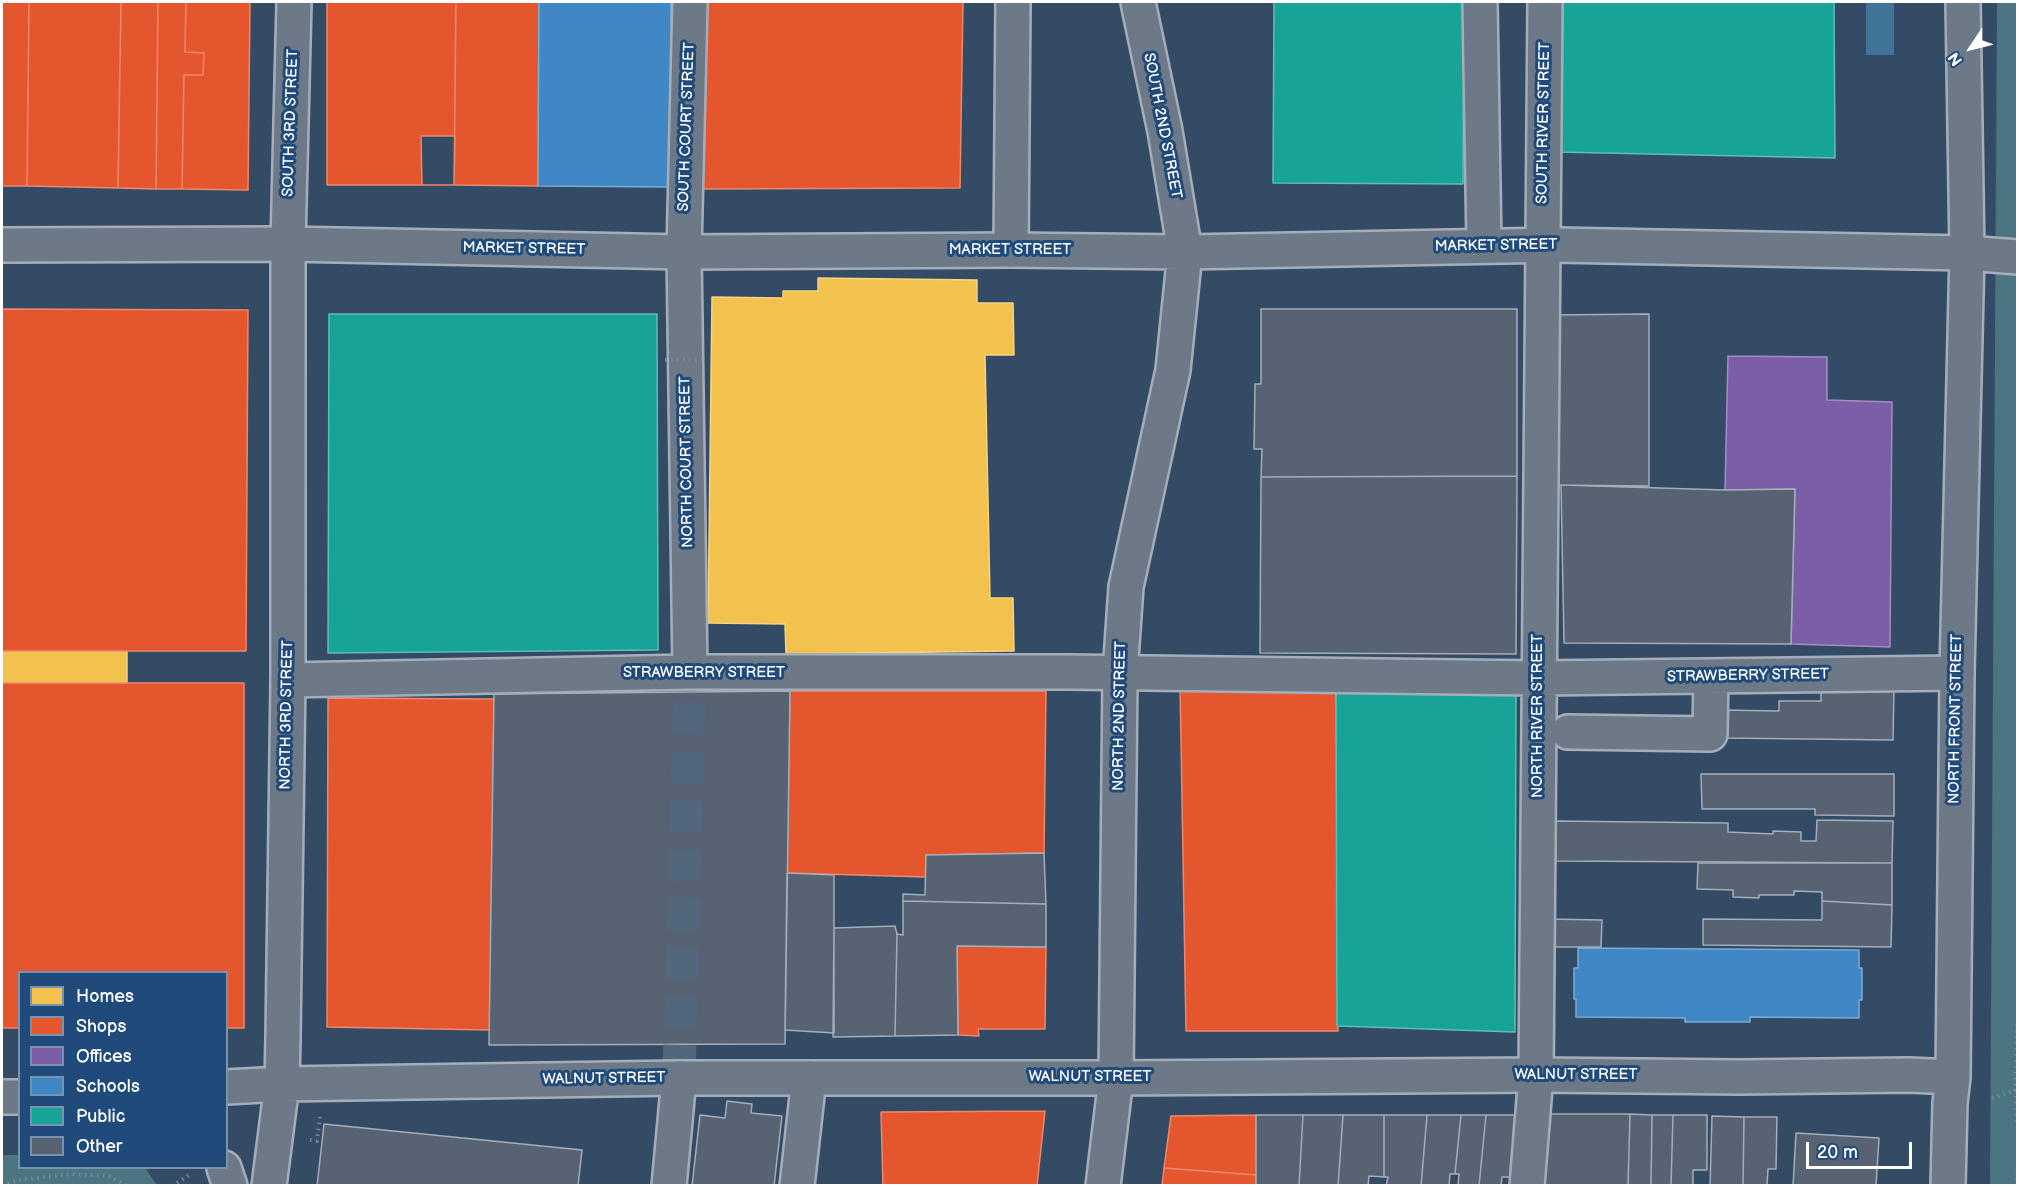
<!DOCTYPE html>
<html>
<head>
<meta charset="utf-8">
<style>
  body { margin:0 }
  #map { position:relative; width:2019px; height:1187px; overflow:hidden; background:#344b65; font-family:"Balsamiq Sans",sans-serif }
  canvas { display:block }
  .frame { position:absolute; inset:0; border:3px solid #fff; pointer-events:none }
  .legend { position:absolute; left:18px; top:971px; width:210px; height:198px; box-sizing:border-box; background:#1f4a7a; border:2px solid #7992af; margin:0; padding:8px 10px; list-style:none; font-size:18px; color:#fff }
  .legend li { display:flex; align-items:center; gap:12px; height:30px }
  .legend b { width:30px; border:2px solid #7992af }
  .north { position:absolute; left:1941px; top:18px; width:60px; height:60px; -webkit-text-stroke:4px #1f4a7a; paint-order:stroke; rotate:235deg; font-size:16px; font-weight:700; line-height:24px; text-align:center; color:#fff }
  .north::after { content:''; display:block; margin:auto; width:21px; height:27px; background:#fff; clip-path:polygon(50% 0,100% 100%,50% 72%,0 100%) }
  .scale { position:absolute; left:1806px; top:1142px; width:106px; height:27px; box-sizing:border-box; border:3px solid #fff; border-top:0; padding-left:8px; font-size:18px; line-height:21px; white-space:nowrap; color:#fff; -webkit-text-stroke:4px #1f4a7a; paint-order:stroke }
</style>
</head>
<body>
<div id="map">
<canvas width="2019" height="1187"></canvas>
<div class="frame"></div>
<ul class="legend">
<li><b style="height:16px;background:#f2c14e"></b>Homes</li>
<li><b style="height:16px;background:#e4572e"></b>Shops</li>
<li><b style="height:16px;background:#7b5ea7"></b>Offices</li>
<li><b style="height:16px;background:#3f88c5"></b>Schools</li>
<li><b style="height:16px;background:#17a398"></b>Public</li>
<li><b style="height:16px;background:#576373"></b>Other</li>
</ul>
<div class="north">N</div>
<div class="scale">20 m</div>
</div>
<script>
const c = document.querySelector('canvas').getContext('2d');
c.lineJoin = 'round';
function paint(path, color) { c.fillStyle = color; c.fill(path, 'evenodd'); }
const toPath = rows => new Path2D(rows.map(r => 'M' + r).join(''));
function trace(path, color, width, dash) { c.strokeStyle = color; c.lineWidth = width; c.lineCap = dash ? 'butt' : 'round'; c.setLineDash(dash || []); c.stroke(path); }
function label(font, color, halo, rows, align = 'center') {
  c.font = font + ' "Balsamiq Sans",sans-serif'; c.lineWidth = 6; c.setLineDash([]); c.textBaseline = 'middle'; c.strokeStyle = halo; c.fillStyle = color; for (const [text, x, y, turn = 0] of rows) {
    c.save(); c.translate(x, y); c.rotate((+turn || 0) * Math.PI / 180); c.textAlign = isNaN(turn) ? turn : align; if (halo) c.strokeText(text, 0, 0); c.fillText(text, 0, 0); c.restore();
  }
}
const green = toPath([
  [1997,2,2017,2,2018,1185,1990,1186],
  [2,1155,19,1155,20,1168,145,1168,157,1185,2,1185]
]);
const water = toPath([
  [1866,2,1894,2,1894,55,1866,55]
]);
const homes = toPath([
  [818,278,977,280,977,303,1013,303,1014,355,985,355,990,598,1013,598,1014,651,786,654,785,624,708,623,712,297,783,298,783,291,818,291,818,278],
  [2,651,127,651,127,683,2,683,2,651]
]);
const shops = toPath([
  [2,2,29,2,27,186,2,186,2,2],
  [29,2,121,2,118,188,27,186,29,2],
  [121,2,158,2,156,189,118,188,121,2],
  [158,2,186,2,185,52,204,53,203,75,184,75,182,189,156,189,158,2],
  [186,2,250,2,248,190,182,189,184,75,203,75,204,53,185,52,186,2],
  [327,2,456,2,454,185,327,185,327,2],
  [456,2,539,2,538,186,454,185,456,2],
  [704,2,963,2,960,188,702,189,704,2],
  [421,136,455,136,454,185,422,185,421,136],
  [2,309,248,310,246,651,2,651,2,309],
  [2,683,244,683,244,1028,226,1028,226,972,20,972,20,1028,2,1028,2,683],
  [1180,683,1336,686,1338,1031,1186,1031,1180,683],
  [790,691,1046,691,1044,853,926,855,926,877,787,873,790,691],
  [328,698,494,699,490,1030,327,1027,328,698],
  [957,946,1046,947,1045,1029,978,1029,979,1036,958,1035,957,946],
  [1045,1111,1037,1186,883,1186,881,1112,1045,1111],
  [1256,1115,1257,1175,1164,1168,1171,1116,1256,1115],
  [1164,1168,1257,1175,1257,1176,1256,1186,1162,1186,1164,1168]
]);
const offices = toPath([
  [1728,356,1827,357,1827,400,1892,402,1890,647,1791,644,1795,489,1725,490,1728,356]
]);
const schools = toPath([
  [539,2,671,2,670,187,538,186,539,2],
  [1578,948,1859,950,1859,968,1862,968,1862,1000,1859,1000,1859,1018,1750,1017,1750,1022,1685,1022,1685,1018,1576,1017,1576,999,1574,999,1574,968,1578,968,1578,948]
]);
const public = toPath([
  [1274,2,1464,2,1463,184,1273,183,1274,2],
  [1560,2,1834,2,1835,158,1557,152,1560,2],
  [329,314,657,314,658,650,328,653,329,314],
  [1336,686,1516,689,1515,1032,1337,1026,1336,686]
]);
const building = toPath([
  [1261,309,1517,309,1517,476,1261,477,1262,449,1254,449,1255,384,1261,384,1261,309],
  [1649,314,1649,486,1550,485,1552,315,1649,314],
  [1517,476,1516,654,1260,653,1261,477,1517,476],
  [1561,485,1725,490,1795,489,1791,644,1564,643,1561,485],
  [1821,686,1894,688,1893,740,1722,738,1722,710,1779,711,1779,701,1821,701,1821,686],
  [790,691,785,1044,489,1045,494,694,790,691],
  [1701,774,1894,774,1894,816,1815,815,1815,809,1702,809,1701,774],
  [1817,820,1893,821,1892,863,1556,861,1556,821,1728,823,1728,832,1773,834,1773,831,1801,832,1801,841,1816,841,1817,820],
  [1044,853,1046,904,903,901,903,894,925,895,926,855,1044,853],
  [1698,863,1892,863,1892,905,1822,901,1822,892,1794,891,1794,895,1759,895,1759,898,1733,897,1733,890,1697,889,1698,863],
  [787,873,834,875,834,1033,785,1030,787,873],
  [903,901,1046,904,1046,947,957,946,958,1035,895,1036,897,934,903,935,903,901],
  [1822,901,1892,905,1891,947,1703,945,1703,919,1822,920,1822,901],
  [1548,919,1602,920,1601,947,1547,947,1548,919],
  [895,926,897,934,895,1036,833,1037,834,928,895,926],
  [727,1101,752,1104,751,1113,782,1116,774,1186,692,1186,700,1115,725,1118,727,1101],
  [1547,1114,1630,1114,1628,1186,1539,1186,1547,1114],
  [1630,1114,1652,1115,1651,1186,1628,1186,1630,1114],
  [1256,1115,1303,1115,1299,1186,1256,1186,1256,1115],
  [1303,1115,1343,1115,1338,1186,1299,1186,1303,1115],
  [1343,1115,1384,1115,1384,1177,1369,1176,1368,1186,1338,1186,1343,1115],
  [1384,1115,1427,1115,1421,1186,1386,1186,1388,1177,1384,1177,1384,1115],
  [1427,1115,1461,1115,1455,1174,1450,1174,1449,1186,1421,1186,1427,1115],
  [1461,1115,1486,1115,1479,1186,1458,1186,1459,1174,1455,1174,1461,1115],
  [1486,1115,1516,1115,1510,1177,1502,1177,1501,1186,1479,1186,1486,1115],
  [1652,1115,1673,1115,1671,1186,1651,1186,1652,1115],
  [1673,1115,1707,1115,1707,1170,1693,1170,1693,1186,1671,1186,1673,1115],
  [1712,1116,1744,1117,1743,1186,1710,1186,1712,1116],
  [1744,1117,1777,1117,1776,1169,1768,1169,1767,1186,1743,1186,1744,1117],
  [324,1124,582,1150,578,1186,317,1186,324,1124],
  [1796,1133,1879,1138,1876,1186,1793,1186,1796,1133]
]);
const minorTunnel = toPath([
  [679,1078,690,672]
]);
const path = toPath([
  [2018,1012,2015,1090,2018,1128],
  [1992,1098,2017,1090],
  [310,1140,317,1141,320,1117],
  [2,1185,19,1180,72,1174,108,1176,128,1186],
  [172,1186,192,1173],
  [2017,1186,2018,1162]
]);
const minor = toPath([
  [690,2,684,252,690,672],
  [1480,2,1484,246],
  [288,244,294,2],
  [1011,250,1013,2],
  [288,680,690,672,1069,672,1539,678,1957,673],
  [1568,732,1710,734,1711,676],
  [669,1186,679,1078],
  [797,1186,809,1078],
  [1527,1186,1536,1075,1545,2]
]);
const major = toPath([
  [2,245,288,244,684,252,1011,250,1185,252,1557,245,1967,253,2018,257],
  [226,1087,282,1084,679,1078,1116,1078,1536,1075,1740,1077,1909,1075,1953,1077],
  [2,1097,20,1097],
  [224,1168,230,1186],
  [269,1186,282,1084,283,1037,288,680,288,244],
  [1103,1186,1116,1078,1120,673,1126,587,1173,370,1185,252,1165,131,1138,2],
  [1948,1186,1950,1103,1953,1077,1957,673,1967,253,1963,2]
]);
const pathBridge = toPath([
  [665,360,705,359]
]);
const streetNames = [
  ["SOUTH 3RD STREET",291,123,-88],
  ["SOUTH RIVER STREET",1544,123,-89],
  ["SOUTH 2ND STREET",1162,126,79],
  ["SOUTH COURT STREET",687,127,-88],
  ["MARKET STREET",1496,246,-1],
  ["MARKET STREET",524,249,1],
  ["MARKET STREET",1010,250],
  ["NORTH COURT STREET",687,462,-91],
  ["STRAWBERRY STREET",704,673],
  ["STRAWBERRY STREET",1748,676,-1],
  ["NORTH 3RD STREET",287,715,-89],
  ["NORTH 2ND STREET",1120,716,-89],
  ["NORTH RIVER STREET",1538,716,-90],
  ["NORTH FRONT STREET",1956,719,-89],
  ["WALNUT STREET",1576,1075],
  ["WALNUT STREET",1090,1077],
  ["WALNUT STREET",604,1079,-1]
];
paint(green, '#4b7581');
paint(water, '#407597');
paint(homes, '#f2c14e');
trace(homes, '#f6d483', 1.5);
paint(shops, '#e4572e');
trace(shops, '#ec896d', 1.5);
paint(offices, '#7b5ea7');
trace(offices, '#a38ec1', 1.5);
paint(schools, '#3f88c5');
trace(schools, '#79acd6', 1.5);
paint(public, '#17a398');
trace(public, '#5dbfb7', 1.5);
paint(building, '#576373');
trace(building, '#a4aeba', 1.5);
trace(minorTunnel, '#52667c', 33, [33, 16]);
trace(minor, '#a4aeba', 38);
trace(major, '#a4aeba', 38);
trace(path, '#7e8895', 4, [1.5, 4.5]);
trace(minor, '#6d7986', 33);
trace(major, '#6d7986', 33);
trace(pathBridge, '#7e8895', 4, [1.5, 4.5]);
label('15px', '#fff', '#1f4a7a', streetNames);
</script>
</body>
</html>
